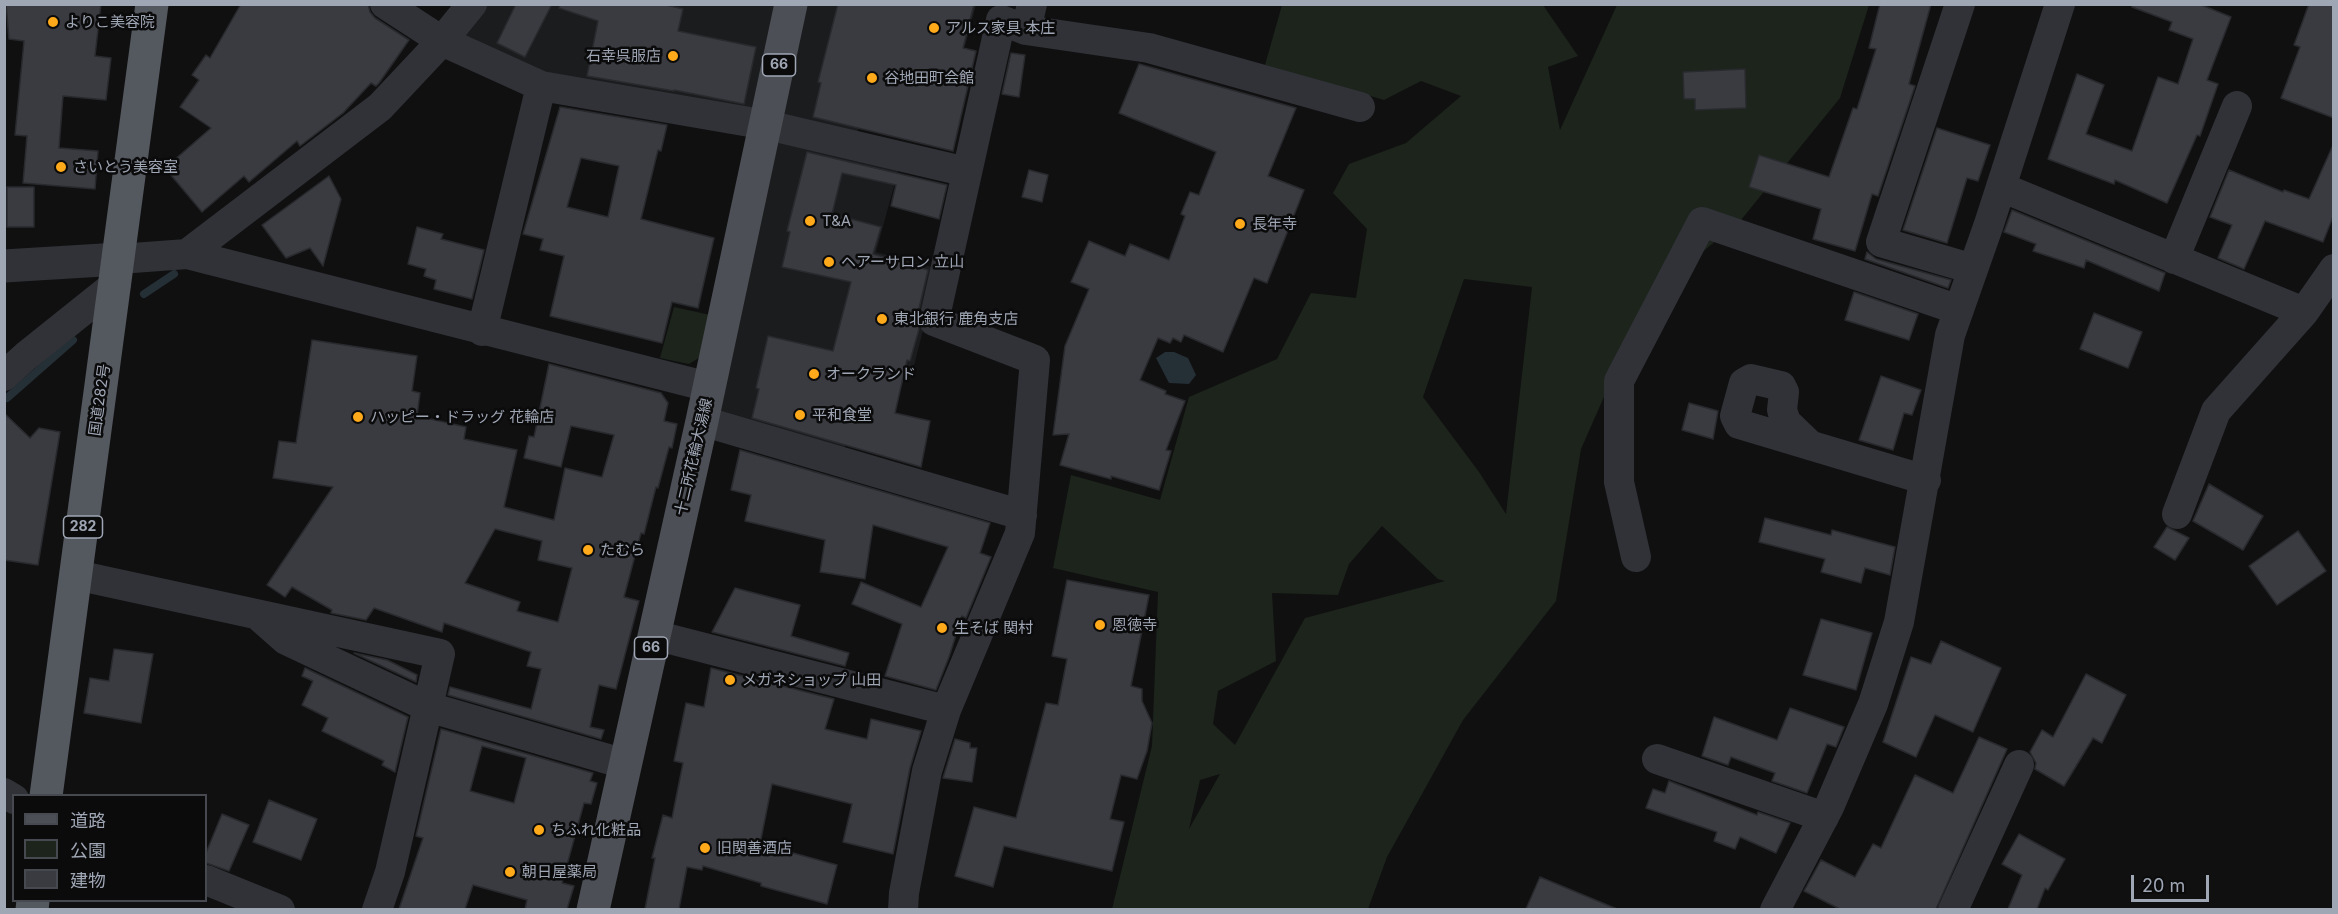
<!DOCTYPE html>
<html>
<head>
<meta charset="utf-8">
<style>
  body { margin:0 }
  #map { position:relative; width:2338px; height:914px; overflow:hidden; background:#101011; font-family:Inter,"Noto Sans JP",sans-serif }
  canvas { display:block }
  .frame { position:absolute; inset:0; border:6px solid #9fa6b4; pointer-events:none }
  .legend { position:absolute; left:12px; top:794px; width:195px; height:108px; box-sizing:border-box; background:#0b0b0c; border:2px solid #46494f; margin:0; padding:8px 10px; list-style:none; font-size:18px; color:#9fa6b4 }
  .legend li { display:flex; align-items:center; gap:12px; height:30px }
  .legend b { width:30px; border:2px solid #46494f }
  .scale { position:absolute; left:2131px; top:875px; width:78px; height:27px; box-sizing:border-box; border:3px solid #9fa6b4; border-top:0; padding-left:8px; font-size:18px; line-height:21px; white-space:nowrap; color:#9fa6b4; -webkit-text-stroke:4px #0b0b0c; paint-order:stroke }
</style>
</head>
<body>
<div id="map">
<canvas width="2338" height="914"></canvas>
<div class="frame"></div>
<ul class="legend">
<li><b style="height:8px;background:#4c4f56"></b>道路</li>
<li><b style="height:16px;background:#1c241c"></b>公園</li>
<li><b style="height:16px;background:#393b40"></b>建物</li>
</ul>
<div class="scale">20 m</div>
</div>
<script>
const c = document.querySelector('canvas').getContext('2d');
c.lineJoin = 'round';
function paint(path, color) { c.fillStyle = color; c.fill(path, 'evenodd'); }
const toPath = rows => new Path2D(rows.map(r => 'M' + r).join(''));
function trace(path, color, width, dash) { c.strokeStyle = color; c.lineWidth = width; c.lineCap = dash ? 'butt' : 'round'; c.setLineDash(dash || []); c.stroke(path); }
function label(font, color, halo, rows, align = 'center') {
  c.font = font + ' Inter,"Noto Sans JP",sans-serif'; c.lineWidth = 5; c.setLineDash([]); c.textBaseline = 'middle'; c.strokeStyle = halo; c.fillStyle = color; for (const [text, x, y, turn = 0] of rows) {
    c.save(); c.translate(x, y); c.rotate((+turn || 0) * Math.PI / 180); c.textAlign = isNaN(turn) ? turn : align; if (halo) c.strokeText(text, 0, 0); c.fillText(text, 0, 0); c.restore();
  }
}
const built = toPath([
  [472,5,976,5,965,46,931,38,867,97,854,145,901,160,876,252,939,269,913,369,875,359,851,417,842,462,702,421,766,125,541,86,442,41]
]);
const green = toPath([
  [1282,5,1543,5,1578,56,1548,67,1560,130,1617,5,1869,5,1840,98,1741,220,1648,297,1581,449,1556,601,1463,720,1387,857,1368,909,1112,909,1152,746,1158,592,1053,568,1071,475,1160,500,1189,397,1277,359,1311,293,1356,298,1367,229,1333,193,1349,164,1406,143,1461,96,1421,81,1384,100,1265,65],
  [1464,279,1532,287,1506,514,1479,472,1423,397],
  [1382,526,1438,579,1445,581,1305,618,1235,745,1213,724,1218,691,1276,661,1272,593,1338,595,1349,564],
  [1220,774,1189,829,1200,780],
  [674,307,715,316,702,356,689,364,660,358]
]);
const water = toPath([
  [1165,352,1174,352,1188,358,1196,375,1189,384,1169,383,1156,358]
]);
const stream = toPath([
  [144,294,174,274],
  [7,398,73,340]
]);
const building = toPath([
  [6,4,101,4,95,56,111,58,106,100,63,96,59,148,98,151,95,189,23,183,27,136,15,135,24,41,9,39,6,4],
  [241,4,368,4,370,12,375,18,409,40,379,83,376,86,371,83,343,113,300,146,297,141,249,182,244,176,202,212,165,168,211,128,180,107,199,80,192,75,206,55,210,58,241,4],
  [516,4,552,4,525,57,497,43,516,4],
  [560,4,662,4,683,9,678,31,756,47,744,104,674,90,674,91,587,76,598,21,559,8,560,4],
  [838,4,974,4,963,48,976,51,953,151,813,117,821,83,818,82,838,4],
  [1880,4,1931,4,1909,84,1915,86,1878,196,1872,194,1855,251,1813,239,1821,209,1749,187,1759,155,1829,177,1853,108,1857,109,1876,49,1869,48,1880,4],
  [2132,4,2199,4,2231,17,2207,80,2218,84,2200,136,2197,135,2167,203,2115,180,2114,184,2048,159,2077,74,2104,85,2086,134,2132,151,2158,77,2178,84,2193,39,2169,30,2172,22,2132,7,2132,4],
  [2309,4,2334,4,2334,118,2281,98,2300,47,2294,45,2309,4],
  [1011,53,1025,55,1019,97,1002,94,1011,53],
  [1139,64,1296,108,1268,176,1304,190,1267,283,1254,278,1223,352,1184,335,1181,342,1173,338,1170,343,1158,338,1140,380,1166,391,1165,394,1185,401,1166,450,1171,451,1159,490,1111,476,1111,479,1060,465,1069,434,1053,435,1065,346,1089,289,1071,282,1089,241,1125,256,1130,244,1169,260,1185,216,1181,214,1190,192,1199,195,1216,152,1119,113,1139,64],
  [1745,69,1746,108,1695,110,1695,99,1684,99,1683,72,1745,69],
  [560,107,667,125,661,151,658,150,641,219,714,238,698,308,672,302,662,343,550,316,564,256,540,250,543,239,523,234,560,107],
  [581,158,619,166,608,217,567,207,581,158],
  [1937,128,1990,145,1978,181,1967,178,1947,243,1903,230,1937,128],
  [2334,143,2334,214,2323,242,2265,221,2244,269,2218,258,2232,225,2210,217,2229,170,2283,192,2284,190,2309,199,2334,143],
  [807,152,947,185,939,219,891,206,896,185,842,173,832,214,881,227,873,254,928,270,917,317,919,329,910,361,907,360,895,413,930,421,921,467,752,418,759,389,756,388,768,336,833,351,851,282,782,267,790,232,787,231,807,152],
  [1029,170,1048,175,1042,202,1022,197,1029,170],
  [329,176,341,199,323,266,310,248,286,258,262,225,329,176],
  [7,187,34,187,34,227,7,227,7,187],
  [2012,210,2165,273,2159,291,2086,260,2084,268,2033,251,2036,244,2004,232,2012,210],
  [417,227,443,234,441,239,484,250,472,299,434,289,436,280,424,276,426,269,408,264,417,227],
  [1867,252,1876,259,1951,280,1948,288,1865,259,1867,252],
  [1854,292,1918,314,1909,340,1845,320,1854,292],
  [2094,313,2142,332,2128,368,2080,349,2094,313],
  [312,340,417,356,412,391,420,393,417,416,466,427,464,439,517,450,504,507,554,520,565,468,602,477,614,435,571,426,561,467,524,458,529,436,534,437,549,364,661,393,668,403,664,421,677,424,672,448,669,447,658,488,656,487,644,534,641,533,624,597,639,601,616,689,599,685,590,727,604,730,601,739,448,695,450,687,531,709,541,669,527,666,531,652,444,623,442,632,374,608,366,620,331,613,332,610,292,587,285,597,267,585,333,487,273,478,279,441,296,443,312,340],
  [495,529,542,541,538,560,572,568,558,622,517,611,520,602,465,583,495,529],
  [1881,376,1921,390,1912,415,1904,413,1893,450,1859,440,1881,376],
  [1689,403,1718,411,1713,439,1682,430,1689,403],
  [4,413,30,438,39,428,60,432,38,565,4,560,4,413],
  [740,450,990,523,980,553,991,557,966,618,962,616,949,657,936,690,885,676,902,624,852,604,861,582,921,607,948,547,873,525,865,579,820,572,825,540,745,521,751,495,731,490,740,450],
  [2209,484,2263,516,2243,550,2193,521,2209,484],
  [1765,518,1831,535,1832,530,1895,547,1890,575,1865,568,1861,583,1821,572,1825,559,1759,542,1765,518],
  [2167,527,2189,538,2175,560,2154,547,2167,527],
  [2298,531,2326,571,2277,605,2249,566,2298,531],
  [1067,580,1149,595,1131,686,1142,689,1142,701,1152,723,1147,751,1137,779,1121,775,1110,819,1124,822,1112,871,1004,846,993,887,955,876,974,807,1016,818,1046,703,1058,705,1067,659,1052,656,1067,580],
  [735,588,800,605,791,636,849,653,845,666,712,632,735,588],
  [1821,619,1872,633,1856,690,1803,675,1821,619],
  [1941,641,2001,668,1973,732,1935,715,1916,757,1883,742,1911,657,1931,664,1941,641],
  [114,649,153,654,141,723,84,713,90,678,109,681,114,649],
  [354,653,387,660,417,675,416,682,354,653],
  [305,668,408,717,395,772,382,765,384,761,322,731,328,718,302,705,313,681,302,676,305,668],
  [711,668,834,699,825,729,867,739,871,719,921,731,910,768,893,854,843,842,852,804,772,784,760,844,837,865,827,904,761,886,761,883,703,866,702,870,687,867,679,909,645,909,655,858,652,858,663,815,672,818,683,763,674,761,686,703,704,707,711,668],
  [2086,674,2126,695,2102,743,2093,738,2064,786,2035,769,2036,763,2030,752,2042,730,2053,737,2086,674],
  [1790,708,1844,727,1836,747,1827,744,1807,793,1772,781,1775,773,1731,757,1728,765,1702,756,1714,717,1777,740,1790,708],
  [441,729,593,773,590,781,597,783,591,804,584,803,562,883,574,886,567,909,525,909,527,900,473,885,465,909,399,909,423,838,416,836,441,729],
  [482,746,526,758,514,803,470,791,482,746],
  [1979,737,2007,749,1936,909,1840,909,1804,891,1821,860,1855,877,1873,844,1881,848,1915,775,1953,793,1979,737],
  [955,739,970,743,970,748,977,748,972,782,943,778,955,739],
  [1669,781,1757,815,1758,812,1790,823,1776,853,1740,837,1735,849,1714,841,1717,832,1646,808,1653,789,1665,793,1669,781],
  [269,800,317,819,301,860,253,842,269,800],
  [222,814,249,825,229,871,206,863,206,853,222,814],
  [2019,834,2065,859,2048,890,2045,888,2037,909,2008,909,2022,875,2002,864,2019,834],
  [1540,877,1617,909,1526,909,1540,877]
]);
const minor = toPath([
  [385,4,442,41,541,86,767,125,967,172],
  [1960,4,1881,242,1973,269],
  [1026,30,1149,48,1360,107],
  [2001,187,2304,312,2334,269],
  [187,254,380,107,442,41,472,4],
  [119,259,187,254,709,387],
  [2174,259,2237,106],
  [482,331,541,86],
  [4,376,26,356,116,284],
  [702,421,1022,515],
  [1810,445,1786,422,1782,410,1784,392,1781,386,1751,379,1744,383,1735,416,1739,424,1926,480],
  [2177,514,2216,411,2304,312],
  [1636,557,1619,482,1619,381,1702,222,1959,310],
  [76,575,440,654,390,872,377,910],
  [261,618,286,640,428,707,625,764],
  [654,635,946,710],
  [1657,759,1824,817],
  [4,793,14,799],
  [206,880,280,910],
  [903,910,904,893,927,771,946,710,1020,533,1035,360,934,321,1001,20,1026,30,1032,4],
  [1775,910,1829,807,1873,704,1899,622,1950,335,1989,224,2060,4],
  [1953,910,2019,765]
]);
const tertiary = toPath([
  [4,266,119,259]
]);
const primary = toPath([
  [593,910,702,421,791,4]
]);
const trunk = toPath([
  [46,796,152,4],
  [32,910,33,900]
]);
const markers = [
  [53,22,6,"#ffaa1a"],
  [934,28,6,"#ffaa1a"],
  [673,56,6,"#ffaa1a"],
  [872,78,6,"#ffaa1a"],
  [61,167,6,"#ffaa1a"],
  [810,221,6,"#ffaa1a"],
  [1240,224,6,"#ffaa1a"],
  [829,262,6,"#ffaa1a"],
  [882,319,6,"#ffaa1a"],
  [814,374,6,"#ffaa1a"],
  [800,415,6,"#ffaa1a"],
  [358,417,6,"#ffaa1a"],
  [588,550,6,"#ffaa1a"],
  [1100,625,6,"#ffaa1a"],
  [942,628,6,"#ffaa1a"],
  [730,680,6,"#ffaa1a"],
  [539,830,6,"#ffaa1a"],
  [705,848,6,"#ffaa1a"],
  [510,872,6,"#ffaa1a"]
];
const shields = [
  [779,65,33],
  [83,527,39],
  [651,648,33]
];
const shieldNames = [
  ["66",779,65],
  ["282",83,527],
  ["66",651,648]
];
const poiNames = [
  ["よりこ美容院",65,22],
  ["アルス家具 本庄",946,28],
  ["石幸呉服店",661,56,"right"],
  ["谷地田町会館",884,78],
  ["さいとう美容室",73,167],
  ["T&A",822,221],
  ["長年寺",1252,224],
  ["ヘアーサロン 立山",841,262],
  ["東北銀行 鹿角支店",894,319],
  ["オークランド",826,374],
  ["平和食堂",812,415],
  ["ハッピー・ドラッグ 花輪店",370,417],
  ["たむら",600,550],
  ["恩徳寺",1112,625],
  ["生そば 関村",954,628],
  ["メガネショップ 山田",742,680],
  ["ちふれ化粧品",551,830],
  ["旧関善酒店",717,848],
  ["朝日屋薬局",522,872]
];
const streetNames = [
  ["国道282号",100,400,-82],
  ["十二所花輪大湯線",694,457,-77]
];
paint(built, '#1b1c1e');
paint(green, '#1c241c');
paint(water, '#252f36');
trace(stream, '#252f36', 8);
paint(building, '#393b40');
trace(building, '#292a2e', 1.5);
trace(minor, '#303237', 30);
trace(tertiary, '#303237', 33);
trace(primary, '#4c4f56', 33);
trace(trunk, '#54585f', 33);
for (const [x, y, r, color] of markers) { const dot = new Path2D(); dot.arc(x, y, r, 0, 2 * Math.PI); c.fillStyle = color; c.fill(dot); trace(dot, '#0b0b0c', 2); }
for (const [x, y, w] of shields) { const box = new Path2D(); box.roundRect(x - w / 2, y - 11, w, 22, 4.5); c.fillStyle = '#0b0b0c'; c.fill(box); trace(box, '#9fa6b4', 1.5); }
label('bold 14px', '#9fa6b4', null, shieldNames);
label('15px', '#9fa6b4', '#0b0b0c', poiNames, 'left');
label('15px', '#9fa6b4', '#0b0b0c', streetNames);
</script>
</body>
</html>
